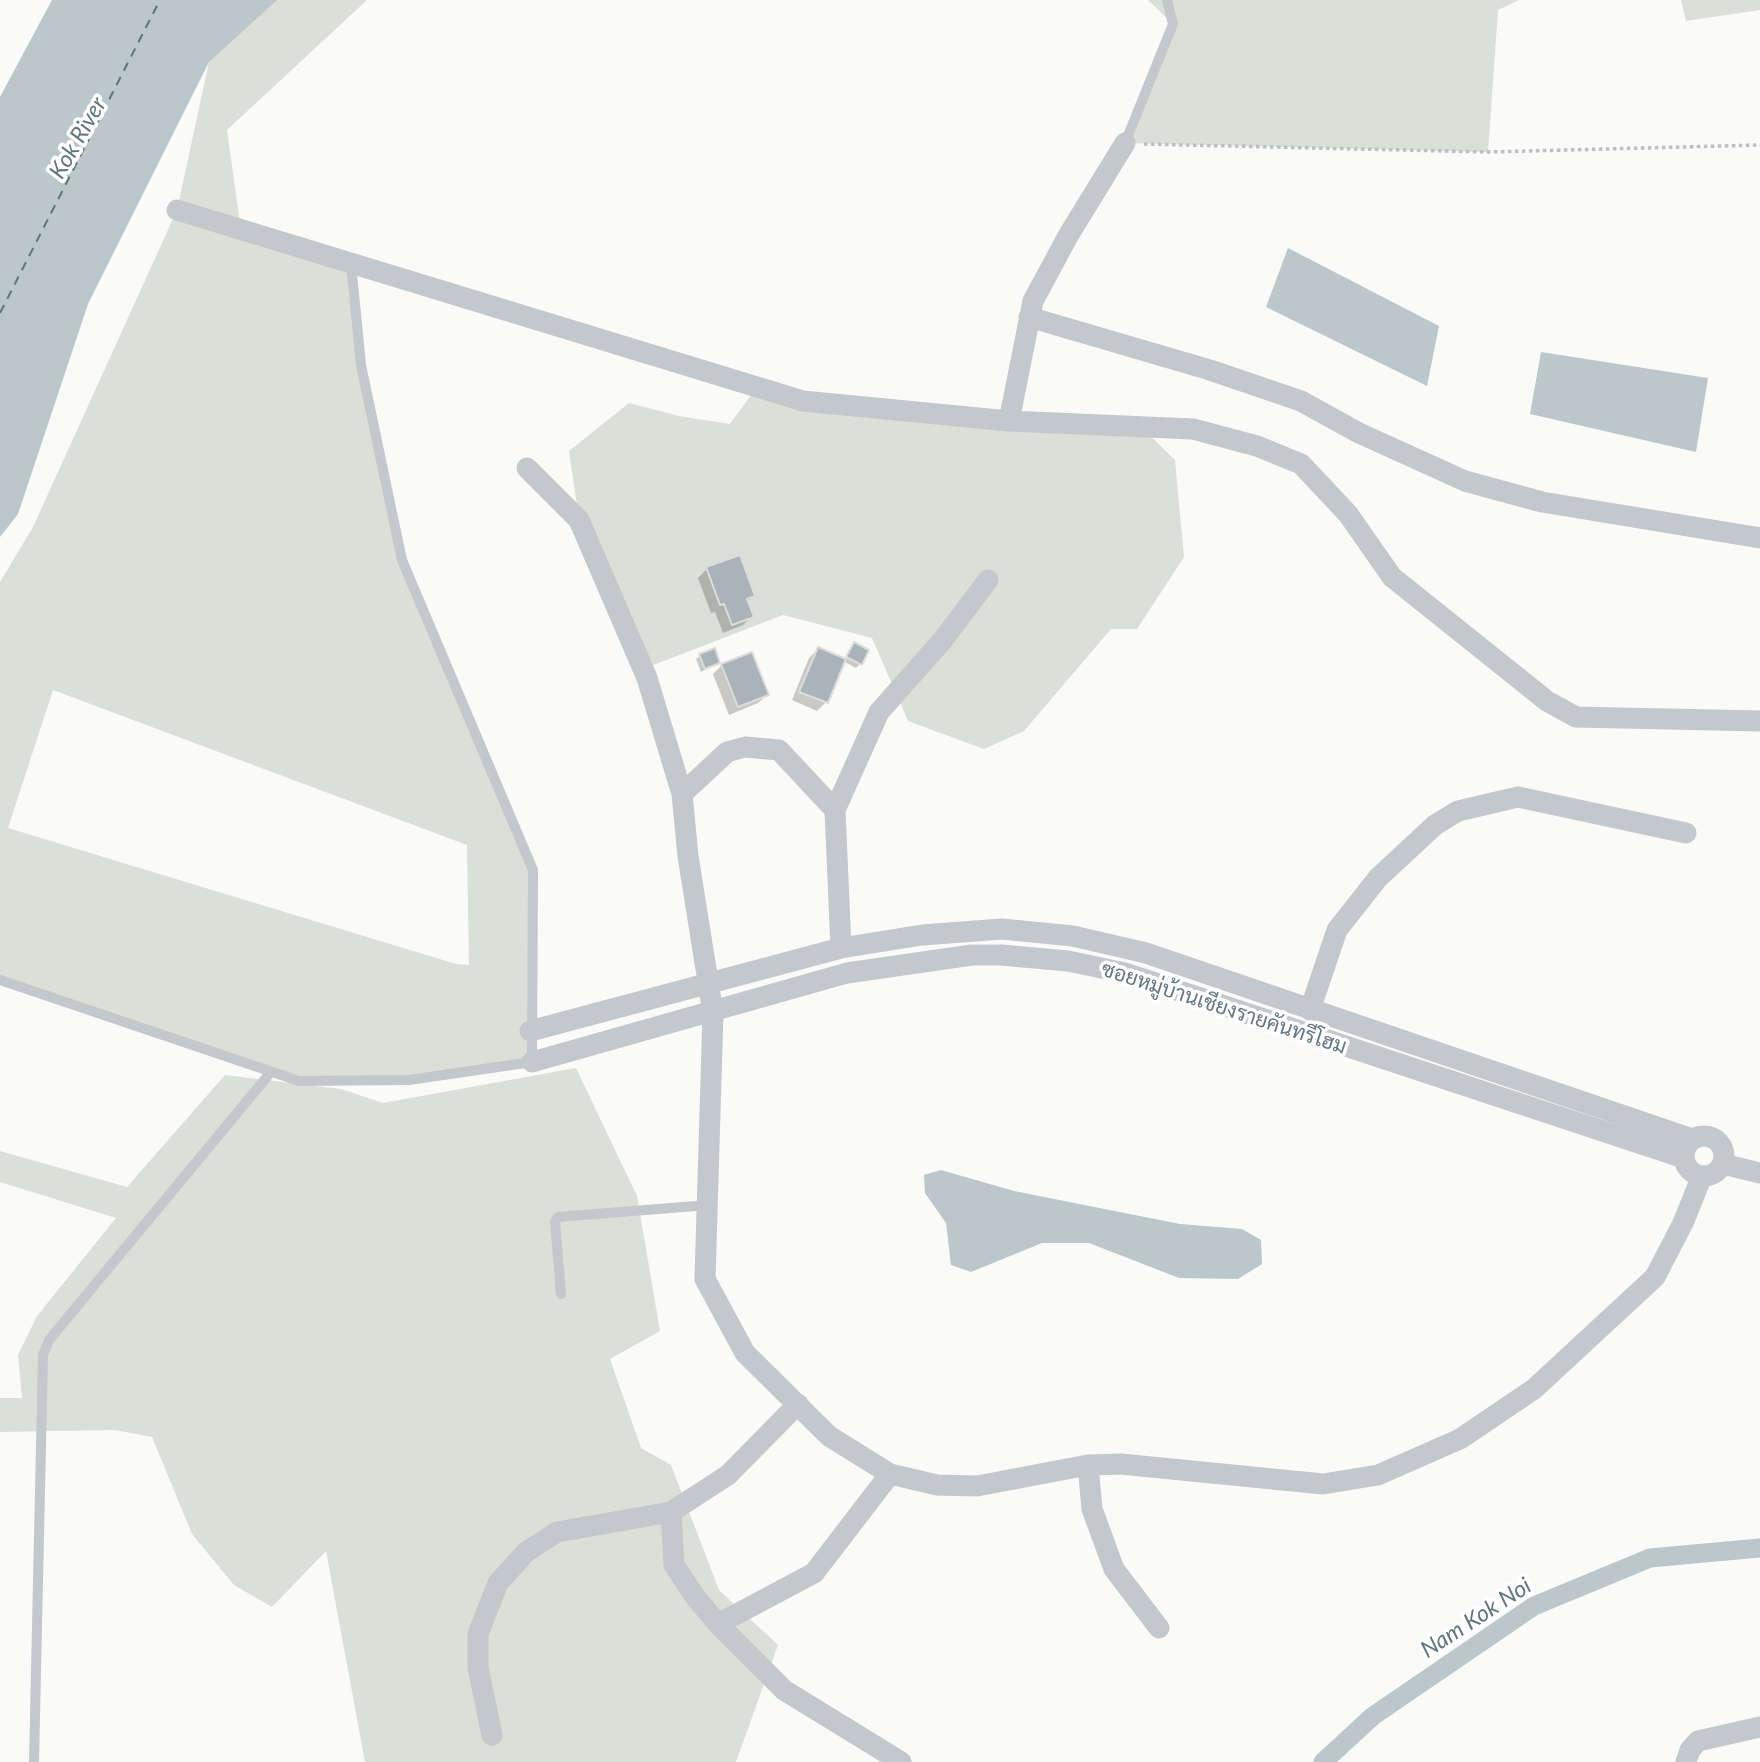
<!DOCTYPE html>
<html>
<head>
<meta charset="utf-8">
<style>
  body { margin:0 }
  canvas { display:block; background:#fafaf8 }
</style>
</head>
<body>
<canvas width="1760" height="1762"></canvas>
<script>
const c = document.querySelector('canvas').getContext('2d');
c.lineJoin = 'round';
function paint(path, color) { c.fillStyle = color; c.fill(path, 'evenodd'); }
const toPath = rows => new Path2D(rows.map(r => 'M' + r).join(''));
function trace(path, color, width, dash) { c.strokeStyle = color; c.lineWidth = width; c.lineCap = dash ? 'butt' : 'round'; c.setLineDash(dash || []); c.stroke(path); }
function label(font, color, halo, rows, align = 'center') {
  c.font = font + ' Lato,Sarabun,sans-serif'; c.lineWidth = 7; c.setLineDash([]); c.textBaseline = 'middle'; c.strokeStyle = halo; c.fillStyle = color; for (const [text, x, y, turn = 0] of rows) {
    c.save(); c.translate(x, y); c.rotate((+turn || 0) * Math.PI / 180); c.textAlign = isNaN(turn) ? turn : align; if (halo) c.strokeText(text, 0, 0); c.fillText(text, 0, 0); c.restore();
  }
}
const green = toPath([
  [269,0,367,0,227,130,240,224,351,263,361,365,402,560,533,870,532,1062,409,1080,299,1081,0,980,0,582,33,527,177,210,209,62],
  [53,690,467,845,469,965,456,964,8,828],
  [1148,0,1519,0,1498,10,1488,152,1125,143,1173,24],
  [1681,0,1760,0,1760,10,1686,21],
  [757,387,1141,427,1175,460,1184,557,1137,629,1111,629,1024,731,984,749,908,721,872,638,783,615,643,669,579,520,569,451,629,403,679,416,730,424],
  [576,1068,637,1196,660,1331,610,1359,641,1448,671,1465,719,1590,778,1645,736,1762,365,1762,326,1551,272,1607,234,1585,192,1534,152,1437,115,1430,0,1432,0,1398,22,1398,18,1355,37,1316,116,1218,0,1182,0,1151,127,1187,225,1075,341,1089,383,1103]
]);
const water = toPath([
  [52,0,277,0,209,62,88,304,18,514,0,537,0,97],
  [1288,248,1439,326,1427,386,1266,307],
  [1541,352,1708,378,1696,452,1530,414],
  [941,1170,1014,1191,1180,1224,1242,1229,1261,1240,1262,1264,1238,1279,1179,1278,1089,1243,1042,1243,971,1272,951,1265,946,1223,925,1193,924,1175]
]);
const shadow = toPath([
  [739,557,753,596,746,603,752,616,743,625,723,633,715,612,711,613,698,578,707,569],
  [854,644,867,651,860,664,856,668,843,661,826,702,817,711,792,700,809,658,818,649,844,660],
  [700,656,718,663,701,672,696,659],
  [722,665,767,695,758,703,729,715,713,674]
]);
const canal = toPath([
  [1323,1762,1373,1716,1534,1606,1650,1558,1760,1548]
]);
const ferry = toPath([
  [0,313,160,0]
]);
const building = toPath([
  [740,555,755,596,747,599,754,617,732,625,724,604,720,605,706,567,740,555],
  [854,642,869,650,862,665,846,657,854,642],
  [818,647,846,659,828,703,799,692,818,647],
  [715,648,720,663,705,669,699,654,715,648],
  [752,652,769,695,738,707,721,664,752,652]
]);
const path = toPath([
  [1144,144,1488,152,1760,145]
]);
const service = toPath([
  [1125,143,1173,24,1167,0],
  [0,980,299,1081,409,1080,532,1062,533,870,402,560,361,365,351,263],
  [561,1294,555,1222,558,1217,708,1205],
  [34,1762,43,1355,49,1340,271,1072]
]);
const minor = toPath([
  [177,210,803,401,1009,421,1193,429,1257,446,1301,464,1348,514,1392,577,1547,701,1576,717,1760,721],
  [1029,317,1210,370,1301,401,1359,433,1465,481,1542,502,1760,538],
  [1009,421,1033,301,1068,236,1125,143],
  [527,468,579,520,647,678,682,794,688,856,713,1013,705,1279,745,1353,829,1436,890,1474,937,1485,977,1486,1088,1465,1121,1464,1323,1484,1378,1475,1460,1439,1534,1389,1655,1277,1683,1223,1702,1176],
  [682,794,727,752,745,747,779,750,835,810,841,948],
  [835,810,879,712,942,641,988,580],
  [1310,1010,1337,930,1378,878,1435,825,1458,811,1518,797,1686,833],
  [530,1031,841,948,922,935,1002,929,1073,936,1146,953,1692,1139],
  [532,1062,847,973,972,955,1001,955,1068,961,1125,973,1684,1158],
  '1684 1156a20 20 0 1 1 40 0a20 20 0 1 1-40 0Z',
  [1723,1164,1760,1173],
  [1088,1465,1092,1509,1114,1569,1159,1628],
  [671,1512,674,1565,696,1598,718,1624,784,1690,901,1762],
  [718,1624,814,1573,890,1474],
  [492,1735,478,1668,478,1634,498,1583,526,1552,557,1532,671,1512,728,1475,798,1404],
  [1686,1762,1690,1750,1698,1741,1760,1727]
]);
const streetNames = [
  ["ซอยหมู่บ้านเชียงรายคันทรีโฮม",1224,1008,18]
];
const waterNames = [
  ["Kok River",78,138,-60],
  ["Nam Kok Noi",1476,1618,-33]
];
paint(green, '#dadfd7');
paint(water, '#bbc7cb');
paint(shadow, '#0003');
trace(canal, '#bbc7cb', 19);
trace(ferry, '#60757c', 2, [9, 7]);
paint(building, '#aab3b9');
trace(building, '#dcdcda', 2);
trace(path, '#bbbfc2', 3.5, [3.5, 3.5]);
trace(service, '#c3c8cc', 10);
trace(minor, '#c3c8cc', 21);
label('21px', '#657683', '#fff', streetNames);
label('italic 23px', '#60757c', '#fff', waterNames);
</script>
</body>
</html>
